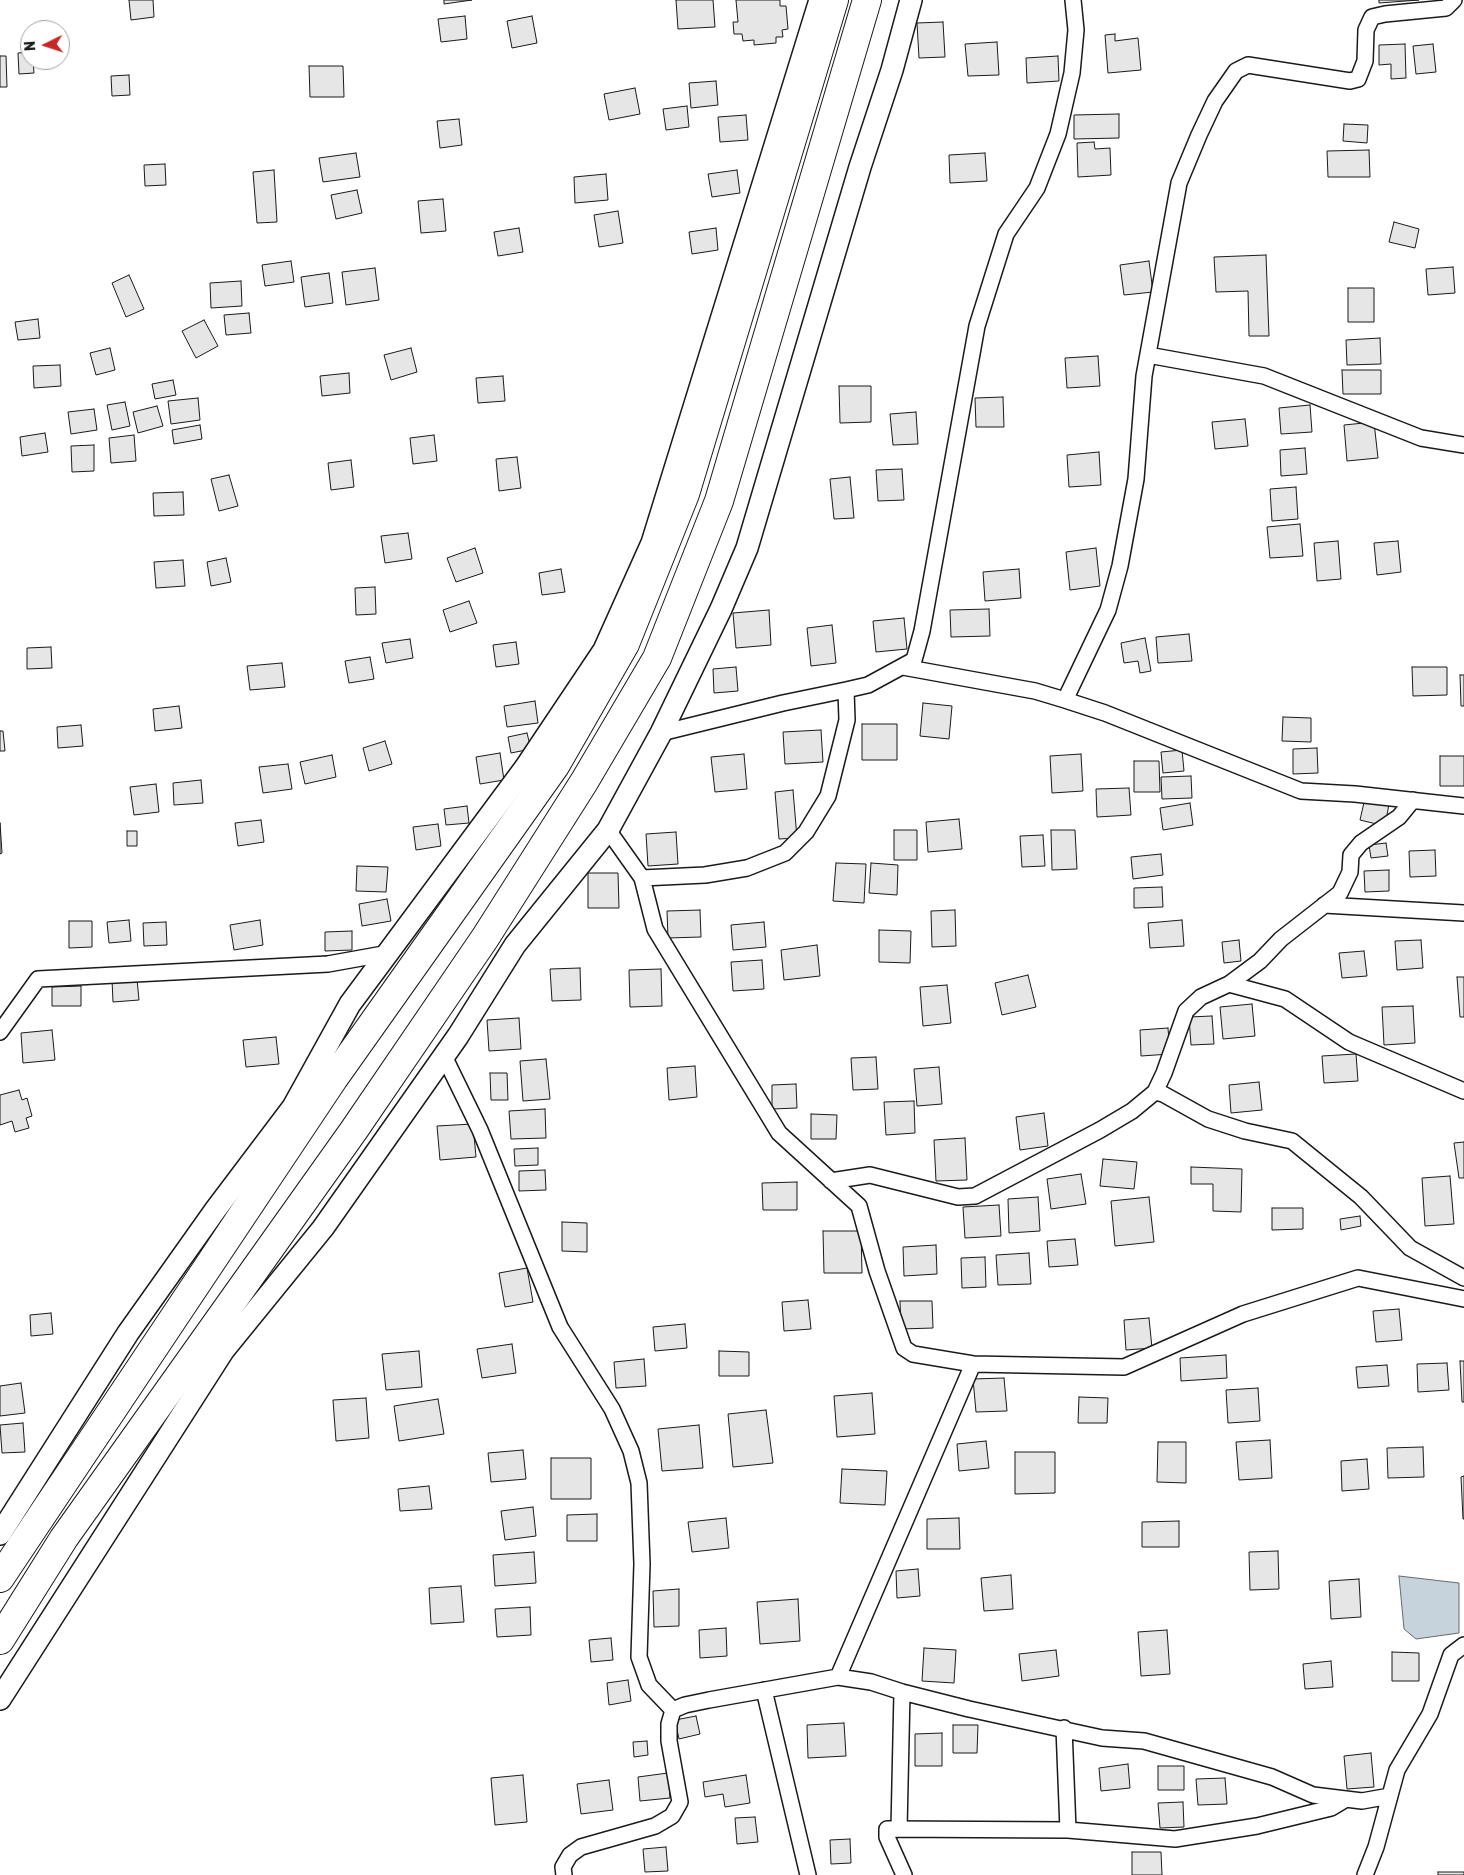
<!DOCTYPE html>
<html>
<head>
<meta charset="utf-8">
<style>
  body { margin:0 }
  #map { position:relative; width:1464px; height:1875px; overflow:hidden; background:#fff; font-family:Rubik,sans-serif }
  canvas { display:block }
  .north { position:absolute; left:20px; top:20px; width:50px; height:50px; box-sizing:border-box; background:#fff; border:1px solid #a3a3a3; border-radius:50%; rotate:266deg; font-size:14px; font-weight:700; line-height:20px; text-align:center; color:#1a1a1a }
  .north::after { content:''; display:block; margin:auto; width:18px; height:22px; background:#c62828; clip-path:polygon(50% 0,100% 100%,50% 72%,0 100%) }
</style>
</head>
<body>
<div id="map">
<canvas width="1464" height="1875"></canvas>
<div class="north">N</div>
</div>
<script>
const c = document.querySelector('canvas').getContext('2d');
c.lineJoin = 'round';
function paint(path, color) { c.fillStyle = color; c.fill(path, 'evenodd'); }
const toPath = rows => new Path2D(rows.map(r => 'M' + r).join(''));
function trace(path, color, width, dash) { c.strokeStyle = color; c.lineWidth = width; c.lineCap = dash ? 'butt' : 'round'; c.setLineDash(dash || []); c.stroke(path); }
const water = toPath([
  [1399,1576,1459,1583,1459,1633,1416,1639,1404,1629,1399,1576]
]);
const building = toPath([
  [129,0,153,0,154,17,131,20,129,0],
  [444,0,472,0,444,4,444,0],
  [676,0,713,0,715,27,678,29,676,0],
  [736,0,780,0,780,6,786,6,788,29,782,30,783,37,776,37,776,43,754,45,754,40,743,41,742,34,734,34,733,22,738,22,736,0],
  [1379,0,1419,0,1379,3,1379,0],
  [465,16,467,39,441,42,438,19,465,16],
  [532,16,537,43,512,48,507,21,532,16],
  [943,22,945,57,919,58,917,23,943,22],
  [1115,34,1115,41,1138,38,1141,70,1108,73,1105,35,1115,34],
  [997,42,999,75,968,76,965,44,997,42],
  [1405,44,1406,78,1391,79,1391,64,1379,65,1379,45,1405,44],
  [1433,44,1436,72,1416,74,1413,46,1433,44],
  [30,52,30,60,33,60,34,73,19,74,18,53,30,52],
  [0,56,6,56,7,87,0,87,0,56],
  [1058,56,1059,81,1027,83,1026,58,1058,56],
  [309,66,343,66,344,97,310,97,309,66],
  [129,75,130,95,112,96,111,76,129,75],
  [716,81,718,105,691,108,689,83,716,81],
  [635,88,640,114,609,120,604,94,635,88],
  [687,106,689,127,666,130,663,109,687,106],
  [1119,114,1119,138,1074,139,1074,115,1119,114],
  [746,115,748,140,720,142,718,117,746,115],
  [459,119,462,145,440,148,437,121,459,119],
  [1344,124,1368,125,1367,143,1343,141,1344,124],
  [1094,142,1095,149,1110,148,1111,175,1078,177,1077,143,1094,142],
  [1369,150,1370,177,1328,177,1327,151,1369,150],
  [356,153,360,177,323,182,319,158,356,153],
  [985,153,987,181,950,183,949,155,985,153],
  [165,164,166,185,145,186,144,165,165,164],
  [274,170,277,222,257,223,253,172,274,170],
  [737,170,740,193,712,197,708,174,737,170],
  [606,174,608,200,575,203,574,177,606,174],
  [357,190,362,213,336,219,331,195,357,190],
  [443,199,446,231,421,233,418,201,443,199],
  [618,211,623,243,599,247,594,215,618,211],
  [1394,222,1419,229,1415,248,1389,242,1394,222],
  [519,228,523,252,498,256,494,232,519,228],
  [716,228,718,250,692,254,689,232,716,228],
  [1266,255,1269,336,1249,336,1248,291,1216,292,1214,257,1266,255],
  [291,261,294,282,265,286,262,265,291,261],
  [1149,261,1153,292,1124,295,1120,265,1149,261],
  [1453,267,1455,293,1428,295,1426,269,1453,267],
  [375,268,379,300,346,305,342,272,375,268],
  [329,273,333,303,305,307,301,277,329,273],
  [129,275,144,309,126,317,112,283,129,275],
  [241,281,242,306,211,308,210,283,241,281],
  [1348,288,1374,288,1374,322,1348,322,1348,288],
  [249,313,251,333,226,335,224,315,249,313],
  [38,319,40,338,18,340,15,322,38,319],
  [204,320,218,346,196,358,182,331,204,320],
  [1380,338,1381,364,1347,365,1346,340,1380,338],
  [110,348,115,370,96,375,90,353,110,348],
  [411,348,417,372,391,380,384,355,411,348],
  [1098,356,1100,386,1067,388,1065,358,1098,356],
  [60,365,61,386,34,388,33,366,60,365],
  [1342,370,1381,370,1381,394,1343,394,1342,370],
  [349,373,350,393,322,396,320,376,349,373],
  [503,376,505,401,478,403,476,378,503,376],
  [173,380,176,395,155,399,152,384,173,380],
  [839,386,871,386,871,422,840,423,839,386],
  [1003,397,1004,427,976,427,975,398,1003,397],
  [198,398,200,420,171,424,168,401,198,398],
  [125,402,130,426,112,430,107,405,125,402],
  [1310,405,1312,432,1281,434,1279,408,1310,405],
  [157,406,163,426,138,433,133,412,157,406],
  [94,409,97,430,71,434,68,412,94,409],
  [916,412,918,444,893,445,890,414,916,412],
  [1245,419,1248,446,1215,449,1212,422,1245,419],
  [1374,422,1378,458,1347,461,1344,425,1374,422],
  [200,425,202,439,174,444,172,430,200,425],
  [45,433,48,452,22,456,20,437,45,433],
  [134,435,136,461,111,463,109,438,134,435],
  [434,435,437,461,413,464,410,438,434,435],
  [94,445,94,471,72,472,71,446,94,445],
  [1305,448,1307,474,1281,476,1280,450,1305,448],
  [1099,452,1101,485,1069,487,1067,455,1099,452],
  [517,457,521,488,499,491,496,459,517,457],
  [351,460,354,487,331,490,328,463,351,460],
  [902,469,904,500,878,501,876,470,902,469],
  [229,475,238,506,219,511,211,479,229,475],
  [850,477,854,518,834,519,830,479,850,477],
  [1296,487,1298,519,1272,521,1270,489,1296,487],
  [183,492,184,515,154,516,153,493,183,492],
  [1300,524,1303,556,1270,558,1267,527,1300,524],
  [408,533,412,559,385,563,381,536,408,533],
  [1338,541,1341,579,1317,581,1314,543,1338,541],
  [1398,541,1401,572,1377,575,1374,543,1398,541],
  [475,548,483,573,456,582,447,558,475,548],
  [1096,548,1100,586,1070,590,1066,552,1096,548],
  [226,558,231,582,211,586,207,562,226,558],
  [183,560,185,586,156,588,154,562,183,560],
  [561,569,565,592,542,595,539,573,561,569],
  [1019,569,1021,598,985,601,983,572,1019,569],
  [375,587,376,614,356,615,355,588,375,587],
  [469,601,477,623,450,632,443,610,469,601],
  [989,609,990,636,951,637,950,610,989,609],
  [769,610,771,645,736,648,733,613,769,610],
  [904,618,907,649,876,652,873,621,904,618],
  [832,625,836,663,811,666,807,628,832,625],
  [1189,634,1192,661,1158,663,1156,637,1189,634],
  [1145,638,1151,671,1140,673,1138,661,1124,663,1121,643,1145,638],
  [410,639,413,658,386,663,382,643,410,639],
  [516,642,519,664,496,667,493,645,516,642],
  [51,647,52,668,27,669,27,648,51,647],
  [370,657,374,679,349,683,345,661,370,657],
  [282,663,285,687,250,690,247,666,282,663],
  [736,667,738,691,714,693,713,669,736,667],
  [1412,667,1447,667,1447,695,1413,696,1412,667],
  [1460,675,1464,675,1464,706,1461,706,1460,675],
  [535,701,538,723,507,727,504,706,535,701],
  [923,703,952,706,949,739,920,736,923,703],
  [179,706,182,728,155,731,153,709,179,706],
  [1283,717,1311,718,1311,742,1282,741,1283,717],
  [862,724,897,724,897,760,862,760,862,724],
  [81,725,83,746,58,748,57,727,81,725],
  [821,730,823,762,785,764,783,732,821,730],
  [0,731,3,731,5,751,0,751,0,731],
  [527,733,531,749,511,753,508,737,527,733],
  [385,741,392,764,369,771,363,748,385,741],
  [1317,748,1318,773,1293,774,1293,749,1317,748],
  [1182,750,1184,771,1163,773,1161,752,1182,750],
  [500,753,504,780,480,784,476,757,500,753],
  [744,754,747,789,715,792,711,757,744,754],
  [1081,754,1083,791,1052,793,1050,756,1081,754],
  [332,755,336,777,305,784,300,762,332,755],
  [1440,756,1464,756,1464,786,1440,786,1440,756],
  [1134,761,1159,761,1160,792,1134,792,1134,761],
  [288,764,292,789,263,793,259,767,288,764],
  [1191,776,1192,798,1162,799,1161,777,1191,776],
  [201,780,203,803,174,805,173,783,201,780],
  [156,784,159,812,134,815,130,787,156,784],
  [1129,788,1131,815,1097,817,1096,789,1129,788],
  [793,790,797,838,779,839,775,792,793,790],
  [1365,798,1389,804,1385,826,1360,820,1365,798],
  [1190,803,1193,825,1163,830,1160,808,1190,803],
  [467,806,469,823,446,825,444,809,467,806],
  [959,819,962,849,928,852,926,822,959,819],
  [261,820,264,842,238,846,235,823,261,820],
  [0,823,2,853,0,854,0,823],
  [438,824,441,846,416,850,413,827,438,824],
  [894,830,917,830,917,860,894,860,894,830],
  [1051,830,1075,830,1077,869,1052,870,1051,830],
  [127,831,137,831,137,846,127,846,127,831],
  [676,832,678,864,648,866,646,834,676,832],
  [1043,835,1045,866,1022,867,1020,836,1043,835],
  [1386,843,1388,856,1371,858,1369,845,1386,843],
  [1435,850,1436,876,1410,877,1409,851,1435,850],
  [1161,854,1163,875,1133,879,1131,857,1161,854],
  [836,863,866,864,864,903,833,901,836,863],
  [871,863,898,865,897,895,869,893,871,863],
  [357,866,388,867,386,892,356,891,357,866],
  [1389,870,1389,891,1365,892,1364,871,1389,870],
  [588,873,618,873,619,908,588,908,588,873],
  [1162,887,1163,907,1134,908,1134,888,1162,887],
  [387,899,391,921,362,926,359,904,387,899],
  [700,910,701,937,668,938,667,911,700,910],
  [955,910,956,946,932,947,931,911,955,910],
  [129,920,131,941,109,943,107,922,129,920],
  [260,920,263,945,234,950,230,925,260,920],
  [1182,920,1184,946,1150,948,1148,923,1182,920],
  [69,921,92,921,92,947,69,948,69,921],
  [166,922,167,945,144,946,143,923,166,922],
  [764,922,766,947,733,950,731,925,764,922],
  [879,930,911,931,910,963,879,962,879,930],
  [352,931,352,950,325,951,325,932,352,931],
  [1239,940,1241,961,1224,963,1222,942,1239,940],
  [1421,940,1423,968,1397,970,1395,941,1421,940],
  [817,945,820,976,784,980,781,950,817,945],
  [1364,951,1367,976,1342,978,1339,953,1364,951],
  [762,960,764,989,733,991,731,962,762,960],
  [580,968,581,1000,552,1001,550,969,580,968],
  [661,969,662,1006,630,1007,629,970,661,969],
  [1028,975,1036,1007,1002,1015,995,983,1028,975],
  [1457,977,1464,977,1464,1017,1460,1017,1457,977],
  [137,979,139,1000,113,1002,112,980,137,979],
  [947,985,951,1023,923,1026,920,987,947,985],
  [81,986,81,1006,52,1006,52,987,81,986],
  [1252,1004,1255,1036,1223,1039,1220,1007,1252,1004],
  [1413,1006,1415,1043,1384,1045,1382,1007,1413,1006],
  [1212,1016,1214,1044,1191,1045,1189,1017,1212,1016],
  [519,1018,521,1049,489,1051,487,1020,519,1018],
  [1168,1028,1170,1054,1141,1056,1140,1030,1168,1028],
  [52,1030,55,1060,23,1063,21,1033,52,1030],
  [276,1037,279,1064,246,1067,243,1040,276,1037],
  [1356,1054,1358,1081,1324,1083,1322,1056,1356,1054],
  [876,1057,878,1089,853,1090,851,1058,876,1057],
  [546,1059,550,1099,523,1101,520,1061,546,1059],
  [695,1066,697,1097,669,1100,667,1068,695,1066],
  [939,1067,942,1104,917,1106,914,1069,939,1067],
  [490,1073,507,1073,508,1100,491,1100,490,1073],
  [1259,1082,1262,1110,1231,1113,1229,1085,1259,1082],
  [796,1084,797,1108,772,1109,772,1085,796,1084],
  [19,1090,22,1100,27,1098,32,1116,26,1118,29,1128,15,1132,12,1121,0,1125,0,1095,19,1090],
  [914,1101,915,1133,886,1135,884,1102,914,1101],
  [545,1109,546,1138,511,1139,509,1111,545,1109],
  [1044,1113,1048,1146,1020,1150,1016,1117,1044,1113],
  [811,1114,837,1115,836,1139,811,1139,811,1114],
  [473,1124,476,1157,440,1160,437,1126,473,1124],
  [965,1138,967,1180,936,1181,934,1140,965,1138],
  [1464,1142,1464,1178,1459,1178,1454,1143,1464,1142],
  [538,1148,538,1165,515,1166,514,1149,538,1148],
  [1103,1159,1137,1162,1134,1189,1100,1186,1103,1159],
  [1191,1167,1242,1169,1241,1212,1213,1211,1213,1184,1191,1184,1191,1167],
  [545,1170,546,1190,519,1191,519,1171,545,1170],
  [1081,1174,1086,1204,1051,1209,1047,1179,1081,1174],
  [1450,1176,1454,1224,1425,1226,1422,1178,1450,1176],
  [797,1182,797,1210,763,1210,762,1183,797,1182],
  [1038,1197,1040,1231,1009,1233,1008,1199,1038,1197],
  [1149,1197,1154,1242,1115,1246,1111,1201,1149,1197],
  [999,1205,1001,1236,965,1238,963,1207,999,1205],
  [1272,1208,1303,1208,1303,1229,1272,1230,1272,1208],
  [1360,1216,1361,1226,1341,1230,1340,1219,1360,1216],
  [562,1222,587,1223,587,1252,562,1251,562,1222],
  [823,1231,861,1231,862,1273,824,1273,823,1231],
  [1075,1239,1078,1265,1049,1267,1047,1241,1075,1239],
  [936,1245,937,1274,904,1276,903,1247,936,1245],
  [1029,1253,1031,1284,998,1285,996,1255,1029,1253],
  [985,1257,986,1287,962,1288,961,1258,985,1257],
  [527,1268,533,1302,505,1307,499,1273,527,1268],
  [808,1300,811,1329,784,1331,782,1302,808,1300],
  [900,1301,932,1301,933,1328,901,1329,900,1301],
  [1399,1309,1402,1340,1376,1342,1373,1311,1399,1309],
  [51,1313,53,1334,31,1336,30,1315,51,1313],
  [1149,1318,1152,1348,1126,1350,1124,1320,1149,1318],
  [685,1324,687,1348,655,1351,653,1327,685,1324],
  [512,1344,516,1373,482,1378,477,1349,512,1344],
  [419,1351,422,1387,386,1390,382,1354,419,1351],
  [719,1351,749,1352,749,1376,719,1376,719,1351],
  [1226,1355,1227,1378,1181,1381,1180,1358,1226,1355],
  [644,1359,646,1386,616,1388,614,1362,644,1359],
  [1460,1361,1464,1361,1464,1402,1462,1402,1460,1361],
  [1447,1363,1449,1390,1418,1392,1417,1364,1447,1363],
  [1387,1365,1389,1386,1358,1388,1356,1367,1387,1365],
  [1004,1378,1007,1411,976,1412,973,1379,1004,1378],
  [21,1383,25,1413,0,1416,0,1386,21,1383],
  [1258,1388,1260,1421,1228,1423,1226,1390,1258,1388],
  [872,1393,875,1434,837,1437,834,1396,872,1393],
  [1079,1397,1108,1398,1107,1423,1078,1423,1079,1397],
  [366,1398,369,1438,336,1441,333,1400,366,1398],
  [438,1399,444,1434,399,1441,394,1406,438,1399],
  [766,1410,773,1463,733,1467,728,1414,766,1410],
  [23,1423,25,1452,2,1453,0,1425,23,1423],
  [699,1425,703,1468,662,1471,658,1429,699,1425],
  [1270,1440,1272,1478,1239,1480,1236,1442,1270,1440],
  [986,1441,989,1468,959,1471,957,1444,986,1441],
  [1158,1442,1186,1442,1186,1483,1157,1482,1158,1442],
  [1423,1447,1424,1477,1388,1478,1387,1448,1423,1447],
  [523,1450,526,1479,491,1482,488,1453,523,1450],
  [1015,1452,1055,1452,1055,1493,1015,1494,1015,1452],
  [551,1458,591,1458,591,1499,551,1499,551,1458],
  [1367,1459,1369,1489,1342,1491,1341,1461,1367,1459],
  [842,1469,887,1471,885,1505,840,1503,842,1469],
  [1464,1476,1464,1519,1463,1519,1461,1477,1464,1476],
  [429,1486,432,1509,400,1511,398,1489,429,1486],
  [533,1507,536,1536,505,1540,501,1511,533,1507],
  [597,1514,597,1541,567,1541,567,1515,597,1514],
  [726,1518,729,1548,692,1552,688,1522,726,1518],
  [959,1518,960,1549,927,1549,927,1519,959,1518],
  [1179,1521,1179,1547,1142,1547,1142,1522,1179,1521],
  [1278,1551,1279,1589,1250,1590,1249,1552,1278,1551],
  [534,1552,536,1583,495,1586,493,1555,534,1552],
  [918,1569,920,1596,897,1598,896,1571,918,1569],
  [1011,1575,1013,1609,984,1611,981,1578,1011,1575],
  [1359,1579,1361,1617,1331,1619,1329,1581,1359,1579],
  [461,1586,464,1622,431,1624,429,1588,461,1586],
  [679,1589,679,1626,654,1627,653,1591,679,1589],
  [798,1599,800,1641,760,1644,757,1602,798,1599],
  [530,1607,531,1635,497,1637,495,1609,530,1607],
  [726,1628,727,1656,700,1658,699,1630,726,1628],
  [1167,1630,1170,1674,1141,1676,1138,1632,1167,1630],
  [611,1638,613,1660,591,1662,589,1640,611,1638],
  [924,1648,956,1650,954,1683,922,1681,924,1648],
  [1056,1650,1059,1676,1022,1681,1019,1654,1056,1650],
  [1392,1652,1419,1653,1419,1681,1392,1681,1392,1652],
  [1331,1661,1333,1687,1305,1689,1303,1664,1331,1661],
  [628,1680,631,1701,609,1705,607,1683,628,1680],
  [696,1716,700,1734,679,1739,675,1720,696,1716],
  [844,1723,846,1756,808,1758,807,1725,844,1723],
  [953,1725,978,1725,977,1753,953,1753,953,1725],
  [942,1733,942,1766,915,1766,915,1734,942,1733],
  [647,1741,648,1755,634,1757,633,1742,647,1741],
  [1371,1753,1374,1787,1347,1789,1344,1756,1371,1753],
  [1128,1764,1130,1788,1101,1791,1099,1768,1128,1764],
  [1158,1766,1184,1766,1184,1790,1158,1790,1158,1766],
  [668,1773,670,1798,640,1801,638,1777,668,1773],
  [523,1775,527,1822,495,1825,491,1778,523,1775],
  [746,1775,750,1803,725,1807,723,1794,705,1797,703,1782,746,1775],
  [1225,1778,1227,1804,1198,1805,1196,1779,1225,1778],
  [609,1780,613,1810,581,1814,577,1784,609,1780],
  [1183,1802,1184,1827,1160,1828,1158,1803,1183,1802],
  [755,1817,758,1842,737,1844,735,1818,755,1817],
  [850,1839,851,1863,831,1864,830,1840,850,1839],
  [666,1847,668,1871,645,1872,643,1849,666,1847],
  [1132,1852,1161,1852,1162,1875,1132,1875,1132,1852],
  [1438,1872,1464,1872,1464,1875,1438,1875,1438,1872]
]);
const street = toPath([
  [1148,355,1264,376,1421,438,1464,445],
  [903,667,1035,691,1065,700,1105,713,1301,791,1355,794,1464,806],
  [1065,700,1108,610,1120,566,1136,479,1144,376,1179,183,1199,135,1215,101,1236,71,1248,65,1350,81,1358,79,1365,61,1366,30,1372,17,1385,14,1446,8,1454,0],
  [661,733,783,703,846,690],
  [608,830,642,878,705,875,747,868,785,853,806,832,828,796,847,720,846,690,868,685,914,660,922,631,977,326,1006,234,1037,188,1058,134,1072,73,1076,30,1073,0],
  [642,878,655,929,779,1133,859,1206,877,1271,904,1348,913,1354,973,1364,1124,1367,1243,1314,1358,1278,1464,1299],
  [1324,905,1464,913],
  [1229,984,1285,999,1349,1042,1464,1091],
  [0,1032,38,979,328,964,389,953],
  [444,1056,480,1130,560,1327,612,1409,631,1451,639,1483,642,1564,639,1657,649,1685,673,1710],
  [1155,1092,1164,1073,1186,1011,1201,997,1229,984,1260,961,1281,939,1340,893,1350,872,1351,855,1361,843,1399,817,1413,800],
  [831,1181,870,1175,958,1197,975,1196,1100,1130,1132,1111,1155,1092,1163,1094,1208,1119,1245,1131,1292,1141,1361,1197,1410,1248,1464,1278],
  [838,1677,973,1364],
  [764,1690,808,1875],
  [1064,1728,1068,1830],
  [899,1829,902,1692],
  [564,1875,563,1867,570,1855,581,1847,655,1826,672,1816,680,1802,669,1741,669,1724,673,1710,685,1705,709,1700,838,1677,871,1682,902,1692,969,1709,1102,1738,1144,1741,1272,1777,1313,1795,1362,1801,1390,1796],
  [904,1875,887,1837,887,1829,1068,1830,1175,1839,1257,1826,1331,1808,1346,1799],
  [1365,1875,1376,1847,1397,1770,1430,1714,1451,1655,1464,1645]
]);
const secondary = toPath([
  [0,1534,128,1333,216,1209,293,1107,350,1004,525,768,604,650,652,543,820,0],
  [0,1699,223,1351,323,1228,458,1036,515,945,608,830,661,733,721,609,747,548,860,167,892,70,911,0]
]);
const highway = toPath([
  [0,1578,334,1078,555,766,625,644,685,494,834,0],
  [0,1640,64,1538,354,1130,485,938,584,782,657,658,719,501,867,0]
]);
paint(water, '#c6d2dc');
trace(water, '#6a6a6a', 1);
paint(building, '#e6e6e6');
trace(building, '#1a1a1a', 1);
trace(street, '#1a1a1a', 18);
trace(secondary, '#1a1a1a', 24);
trace(highway, '#1a1a1a', 30);
trace(street, '#fff', 15);
trace(secondary, '#fff', 21);
trace(highway, '#fff', 28);
</script>
</body>
</html>
